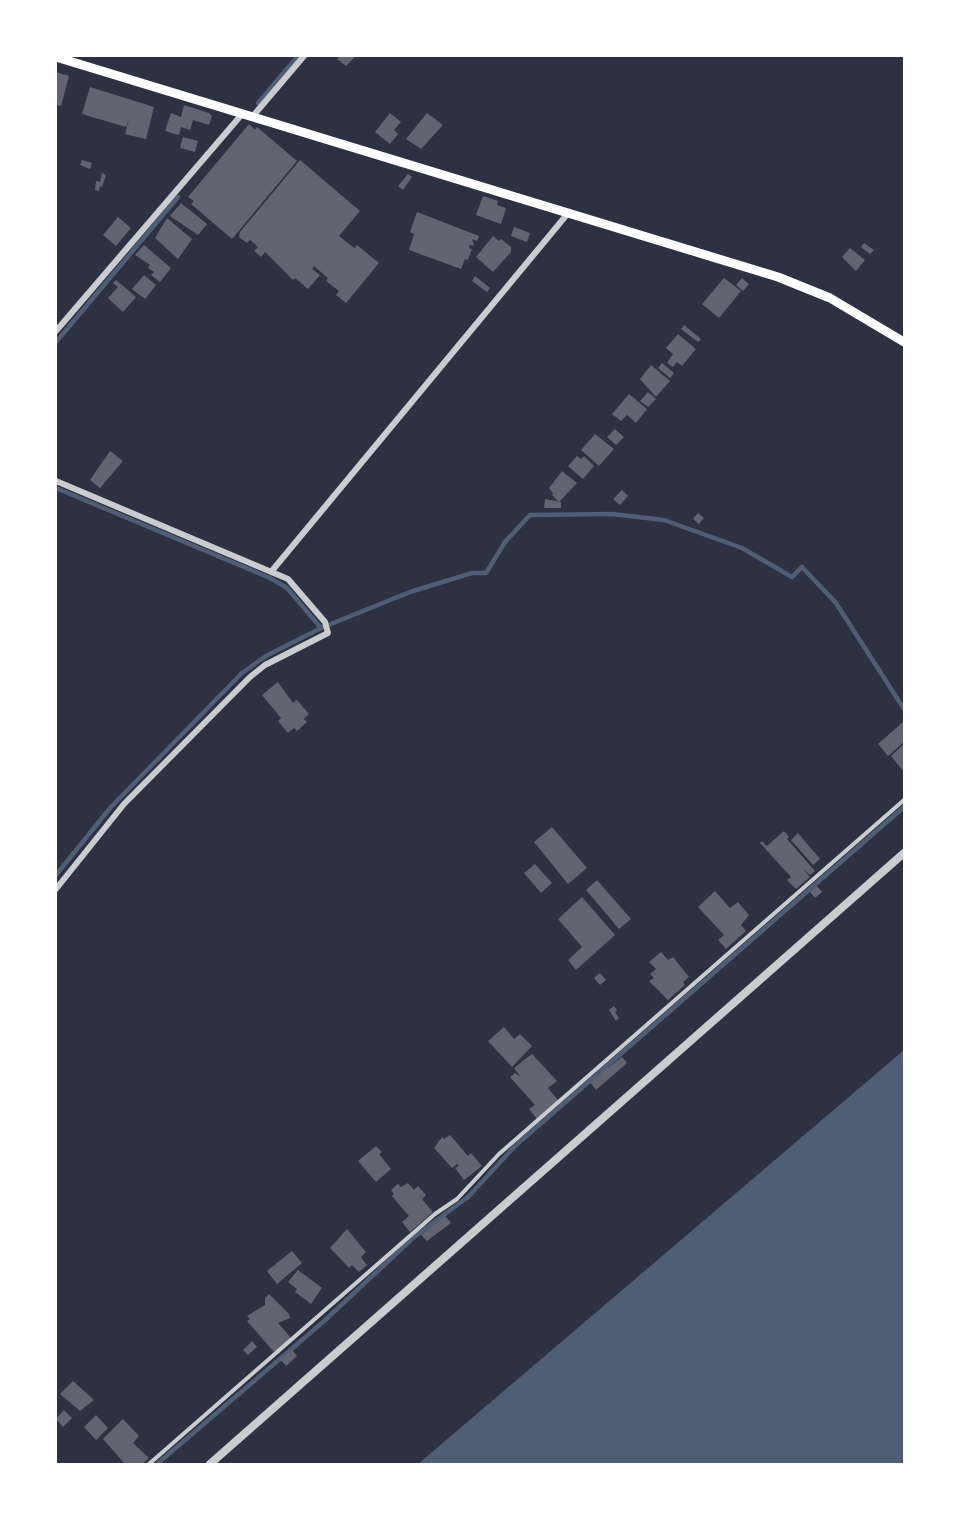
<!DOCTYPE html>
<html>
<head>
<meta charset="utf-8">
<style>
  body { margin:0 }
  #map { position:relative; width:960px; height:1520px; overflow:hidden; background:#2d3142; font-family:"Source Sans 3",sans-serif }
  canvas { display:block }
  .frame { position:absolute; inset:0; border:57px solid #fff; pointer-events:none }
</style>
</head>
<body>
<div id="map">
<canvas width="960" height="1520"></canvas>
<div class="frame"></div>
</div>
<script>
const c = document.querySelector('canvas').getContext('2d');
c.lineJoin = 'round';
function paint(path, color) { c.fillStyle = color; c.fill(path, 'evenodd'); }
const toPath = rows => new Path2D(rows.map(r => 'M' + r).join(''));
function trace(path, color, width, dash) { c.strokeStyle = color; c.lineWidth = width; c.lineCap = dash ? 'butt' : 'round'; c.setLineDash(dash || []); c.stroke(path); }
const water = toPath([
  [904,1050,903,1464,418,1464]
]);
const stream = toPath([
  [258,103,298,56],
  [56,342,178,197],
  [56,488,270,578,287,588,321,628],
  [56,875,111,807,242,673,266,656,321,628,410,592,472,573,486,573,505,542,530,515,612,514,664,520,742,548,792,577,802,567,836,603,904,709],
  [157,1464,323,1322,414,1237,468,1197,515,1146,904,807]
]);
const building = toPath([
  [340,56,356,56,346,66,337,59],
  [56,72,69,76,61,106,56,105],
  [90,87,154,107,146,139,125,134,129,119,126,127,82,114],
  [184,105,209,113,212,116,209,125,193,120,190,130,181,127,179,135,165,131,171,113,181,117],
  [390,113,401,122,394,130,398,134,390,144,375,132],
  [427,113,443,125,421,149,406,139],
  [249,124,255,130,257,127,297,161,232,239,191,204,194,201,188,197],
  [183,137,198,141,195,152,180,148],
  [82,160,92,163,90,169,80,165],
  [300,160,360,211,339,236,354,248,357,245,379,263,346,303,336,295,339,291,326,281,328,278,314,266,312,269,320,275,308,289,295,278,293,280,265,252,261,257,254,251,258,247,250,240,247,243,239,237,240,232],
  [102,173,106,175,102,187,100,186,99,191,95,190,96,181,100,182],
  [408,174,412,177,403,190,398,186],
  [483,196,498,201,497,205,506,208,501,224,476,215],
  [181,203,207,224,198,235,170,216],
  [417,212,479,236,477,241,472,239,474,246,470,245,469,248,472,249,468,260,465,259,461,269,409,250,414,234,410,232],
  [118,217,131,228,116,246,103,235],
  [167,218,192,239,178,259,155,238],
  [514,227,530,233,527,242,511,236],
  [493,236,499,241,501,239,511,247,511,252,493,272,476,257],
  [864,243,874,250,870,254,861,247],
  [144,245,171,268,160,282,151,275,154,272,148,268,150,265,135,255],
  [850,248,865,260,856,271,842,257],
  [144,275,156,285,145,299,132,289],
  [475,276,490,288,487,292,472,281],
  [724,278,741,291,719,318,702,304],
  [742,278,749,284,743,291,736,285],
  [116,280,136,297,123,312,108,298,118,287,113,283],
  [684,325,701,339,698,342,681,329],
  [678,334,696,349,682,366,677,362,673,367,667,363,673,354,666,348],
  [662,363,674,373,670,378,658,368],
  [651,365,670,381,656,397,640,379],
  [648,392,656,399,648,407,640,401],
  [629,394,647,409,636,423,627,415,621,421,612,414],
  [615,429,624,437,616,445,607,437],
  [595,434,614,449,599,466,581,450],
  [110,451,123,461,100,488,90,480],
  [577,456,581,459,584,456,594,466,583,479,568,466],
  [562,471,577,483,559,502,552,495,553,493,549,488],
  [622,490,628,496,620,505,613,499],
  [545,499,561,502,561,508,544,508],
  [698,513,704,518,699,524,693,519],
  [278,682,293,703,297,700,309,714,304,719,307,722,297,731,294,728,288,733,278,721,281,718,262,695],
  [904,721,904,742,888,756,878,744],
  [904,744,904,772,891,756],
  [552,827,587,868,568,884,534,842],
  [784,831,789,837,787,839,815,871,810,875,803,869,810,877,796,889,787,880,791,877,760,843,762,841,767,846],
  [798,833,820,859,813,865,791,840],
  [535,864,552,883,541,893,524,873],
  [597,880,631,919,619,929,586,890],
  [817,886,822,892,815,898,810,892],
  [715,891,730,908,738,902,749,915,741,925,746,931,726,949,718,940,724,935,698,907],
  [582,897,615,935,576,970,568,960,582,947,558,919],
  [661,952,668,960,673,957,689,977,683,982,685,985,668,1000,649,981,654,978,650,974,656,969,649,962],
  [600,973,606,980,600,985,594,978],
  [614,1006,617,1010,615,1012,619,1018,616,1021,609,1010],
  [504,1027,514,1039,520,1034,532,1046,512,1067,488,1041],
  [532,1054,557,1081,548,1088,558,1100,537,1119,529,1109,535,1105,510,1077,515,1073,520,1076,514,1068],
  [622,1057,627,1063,596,1090,590,1082],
  [450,1135,468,1156,471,1153,482,1166,464,1180,455,1168,459,1166,457,1164,452,1168,434,1148,442,1137,444,1139],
  [376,1146,382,1152,379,1154,391,1169,376,1182,358,1161],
  [408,1183,414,1190,418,1186,426,1195,422,1199,433,1212,410,1232,402,1222,409,1216,392,1196,394,1194,391,1190,398,1184,401,1187],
  [445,1216,451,1223,427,1241,421,1235],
  [347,1229,366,1252,361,1257,367,1265,359,1272,352,1265,349,1268,330,1248],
  [292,1251,302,1263,277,1284,267,1271],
  [298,1270,322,1288,311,1304,295,1292,297,1289,288,1282],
  [269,1294,289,1314,290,1318,278,1323,291,1338,274,1352,247,1321,250,1319,247,1316,265,1305,265,1298],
  [252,1341,257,1347,248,1355,243,1350],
  [292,1350,297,1356,286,1366,280,1359],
  [73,1381,94,1400,80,1411,60,1394],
  [64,1410,72,1418,63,1427,56,1419],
  [96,1415,108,1428,96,1440,84,1427],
  [123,1419,139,1436,133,1443,149,1458,142,1464,125,1464,103,1439]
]);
const service = toPath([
  [149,1464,435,1214,457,1199,499,1154,904,800]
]);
const minor = toPath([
  [253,116,304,56],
  [56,331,243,113],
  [56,481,288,579,325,622,328,633,265,665,250,677,124,804,56,889],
  [271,572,569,212]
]);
const tertiary = toPath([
  [210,1464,904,853]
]);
const secondary = toPath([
  [56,57,778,277,830,298,904,342]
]);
paint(water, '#4f5d75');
trace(stream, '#4f5d75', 4.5);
paint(building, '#626471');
trace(service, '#caccd0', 4);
trace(minor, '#caccd0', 6);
trace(tertiary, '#caccd0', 8);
trace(secondary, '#fff', 9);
</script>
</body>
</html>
